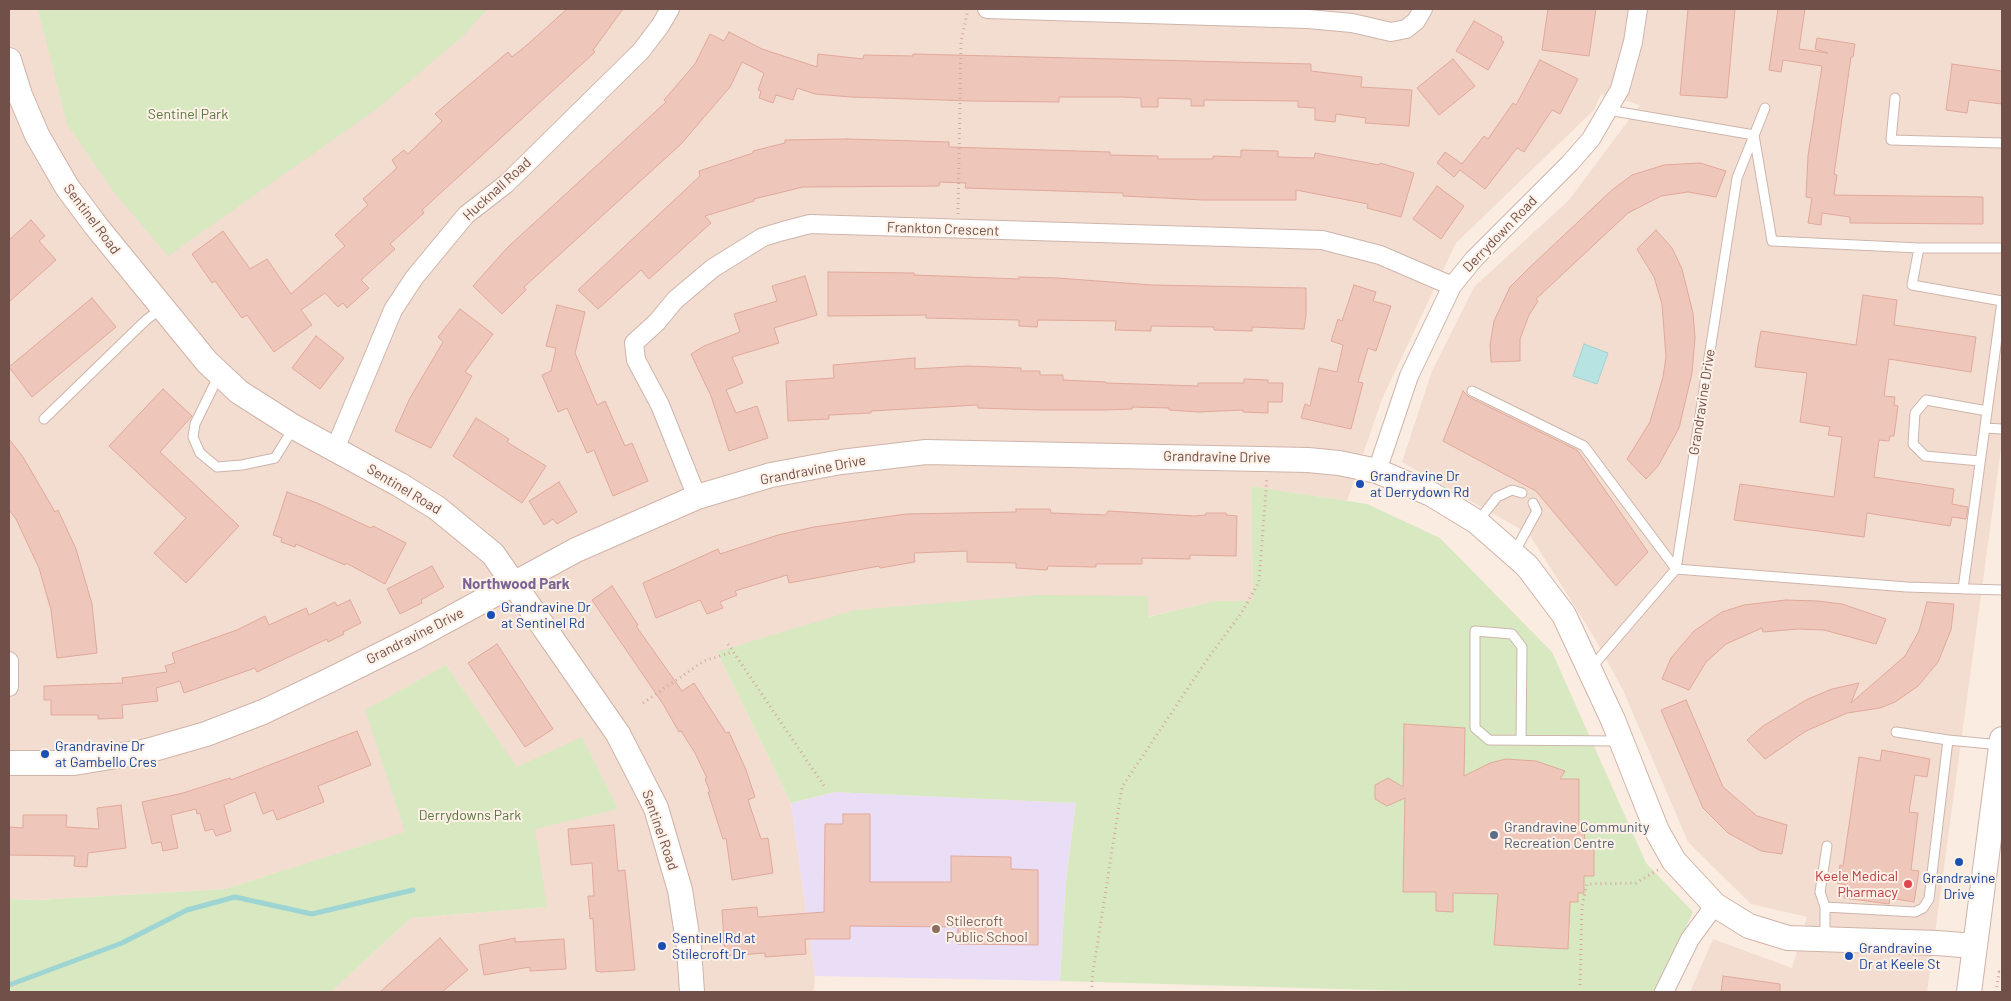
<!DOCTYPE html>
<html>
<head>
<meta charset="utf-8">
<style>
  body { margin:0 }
  #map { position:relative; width:2011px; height:1001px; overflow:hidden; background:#fbece1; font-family:Barlow,sans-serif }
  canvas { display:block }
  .frame { position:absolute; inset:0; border:10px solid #715049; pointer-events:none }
</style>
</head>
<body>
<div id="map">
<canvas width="2011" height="1001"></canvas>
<div class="frame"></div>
</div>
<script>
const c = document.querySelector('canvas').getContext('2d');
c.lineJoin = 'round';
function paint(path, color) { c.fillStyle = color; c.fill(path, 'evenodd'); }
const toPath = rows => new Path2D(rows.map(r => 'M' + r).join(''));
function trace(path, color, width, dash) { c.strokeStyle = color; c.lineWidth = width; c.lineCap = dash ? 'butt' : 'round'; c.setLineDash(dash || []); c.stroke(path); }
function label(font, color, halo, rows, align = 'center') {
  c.font = font + ' Barlow,sans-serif'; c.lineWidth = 4; c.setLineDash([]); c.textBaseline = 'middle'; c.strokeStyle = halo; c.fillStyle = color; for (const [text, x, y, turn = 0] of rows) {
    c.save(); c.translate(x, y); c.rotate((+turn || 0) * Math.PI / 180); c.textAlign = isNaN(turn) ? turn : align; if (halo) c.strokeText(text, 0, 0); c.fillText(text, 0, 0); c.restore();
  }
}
const residential = toPath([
  [9,9,2002,9,2002,441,1927,992,1690,992,1713,939,1792,968,1807,917,1751,904,1688,842,1623,690,1594,637,1529,534,1402,462,1432,371,1474,287,1569,200,1640,105,1601,94,1594,110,1456,243,1382,399,1347,501,1251,486,1253,601,1215,601,1147,617,1148,597,717,652,791,803,815,976,814,992,331,992,411,918,546,907,517,768,446,665,366,710,406,832,225,889,39,900,9,899]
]);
const education = toPath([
  [835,792,1076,803,1066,881,1060,981,815,976,791,803]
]);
const green = toPath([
  [38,9,487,9,464,35,378,108,168,256,113,191,67,124],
  [1251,486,1367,504,1440,538,1552,652,1646,863,1693,912,1655,992,1444,992,1060,981,1066,881,1076,803,835,792,791,803,717,652,855,610,1039,595,1148,596,1148,617,1215,601,1253,601],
  [446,665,517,767,582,737,618,809,535,829,547,907,411,918,331,992,9,992,9,899,39,900,225,889,405,832,365,710]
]);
const water = toPath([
  [1584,344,1608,353,1597,384,1573,376,1584,344]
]);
const stream = toPath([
  [9,985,122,943,187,910,235,897,312,914,413,890]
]);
const building = toPath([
  [567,9,623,9,593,50,595,52,422,210,424,213,390,244,395,249,361,280,369,288,347,308,343,303,338,307,325,293,301,310,312,325,274,352,247,315,242,318,215,281,212,283,192,254,223,231,250,269,267,259,291,294,345,246,335,235,368,205,363,199,397,168,392,160,404,150,408,154,442,121,435,114,508,52,512,57,527,45,567,9],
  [1548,9,1596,9,1589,56,1542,50,1548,9],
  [1688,9,1735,9,1727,98,1680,95,1688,9],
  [1778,9,1805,9,1799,49,1828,53,1815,49,1817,38,1855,44,1853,57,1851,57,1834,174,1837,175,1834,195,1983,197,1983,224,1850,223,1850,217,1822,213,1821,225,1808,223,1812,198,1806,197,1808,156,1822,66,1783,60,1781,72,1769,70,1778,9],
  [1474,21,1502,37,1501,40,1504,42,1488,70,1456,51,1474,21],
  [729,32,762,49,817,67,818,54,863,59,864,55,913,56,913,54,1311,64,1311,71,1362,77,1361,87,1412,90,1409,126,1365,123,1366,118,1336,114,1335,122,1315,120,1315,108,1298,107,1298,101,1204,100,1204,106,1191,106,1191,99,1158,98,1158,107,1141,107,1141,98,1121,97,1059,97,1059,102,972,101,851,97,815,94,797,88,793,100,776,95,773,103,759,98,761,91,758,90,764,73,742,62,730,87,681,144,524,287,526,290,502,314,473,286,508,247,666,102,664,100,695,64,710,34,724,41,729,32],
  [1453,59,1475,86,1439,115,1417,88,1453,59],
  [1540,60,1578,79,1560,114,1552,110,1524,152,1517,148,1485,189,1460,170,1454,177,1437,163,1445,152,1462,164,1484,136,1488,139,1513,103,1516,105,1540,60],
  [1952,64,2002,71,2002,104,1969,100,1967,113,1946,110,1952,64],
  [847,139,949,142,949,147,1110,152,1110,155,1158,156,1158,159,1213,159,1213,156,1241,157,1241,150,1278,151,1278,157,1314,158,1315,153,1379,165,1380,163,1414,173,1401,217,1367,208,1368,204,1296,190,1296,200,1203,200,1123,196,1123,193,965,188,966,183,940,182,939,186,803,187,754,199,754,201,705,216,711,223,649,279,641,270,598,309,578,290,700,176,699,171,753,153,753,151,785,143,785,140,847,139],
  [1700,163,1726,171,1716,197,1688,192,1661,196,1628,213,1536,299,1538,301,1529,315,1520,339,1520,361,1491,362,1490,345,1494,321,1510,287,1528,269,1612,190,1632,175,1664,165,1700,163],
  [1437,186,1464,206,1441,239,1413,219,1437,186],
  [31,220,45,236,39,241,56,260,9,302,9,240,31,220],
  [1656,230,1672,248,1682,269,1693,313,1695,338,1692,373,1679,428,1658,466,1646,479,1627,459,1650,422,1663,377,1666,357,1662,304,1654,277,1637,249,1656,230],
  [828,272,914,273,914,275,1019,279,1019,277,1057,278,1152,285,1306,288,1306,315,1304,329,1252,327,1252,331,1214,330,1214,327,1151,326,1151,331,1115,330,1116,321,1038,320,1037,327,1019,326,1019,320,926,318,926,315,828,316,828,272],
  [805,276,817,315,774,328,779,343,732,357,743,383,726,390,736,413,757,406,768,438,729,451,711,396,691,354,704,346,740,332,734,314,777,301,772,286,805,276],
  [1354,285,1376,292,1373,301,1391,306,1376,351,1368,348,1358,382,1363,383,1351,429,1301,418,1305,404,1310,406,1319,368,1337,372,1343,345,1331,341,1338,319,1342,321,1354,285],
  [1863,295,1897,300,1894,325,1976,337,1971,372,1889,359,1884,396,1895,397,1894,405,1898,406,1894,436,1890,436,1889,441,1879,440,1874,477,1954,489,1952,504,1968,507,1966,519,1952,517,1950,526,1867,513,1864,537,1734,520,1740,484,1834,497,1842,437,1828,435,1830,427,1800,422,1807,373,1755,367,1758,346,1761,331,1856,345,1863,295],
  [92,298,116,327,32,397,9,367,92,298],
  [557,305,585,312,575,353,597,405,605,401,625,446,632,443,648,481,613,496,594,450,587,453,567,408,558,412,542,375,551,371,556,348,546,346,557,305],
  [460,309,493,334,465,372,472,376,431,448,395,431,410,398,443,342,438,337,460,309],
  [316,336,344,358,320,389,292,368,316,336],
  [915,358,915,369,967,366,1021,368,1021,371,1040,371,1040,375,1063,375,1063,380,1106,382,1106,383,1198,386,1198,383,1244,383,1244,379,1268,380,1268,383,1283,383,1282,402,1268,402,1268,413,1243,412,1243,410,1198,412,1169,410,1169,408,1132,407,1132,409,1105,410,1041,410,978,408,978,405,871,411,871,413,829,415,829,419,788,421,786,381,834,378,833,365,915,358],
  [163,389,192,416,160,452,239,526,186,583,154,553,186,518,109,446,163,389],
  [1463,391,1469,397,1577,450,1648,552,1616,586,1536,491,1443,441,1463,391],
  [476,418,509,439,507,442,546,466,522,503,453,456,476,418],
  [9,439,23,457,55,512,58,510,76,549,92,604,97,653,57,658,51,610,39,568,16,519,9,510,9,439],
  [559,482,577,512,557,524,553,519,544,525,529,501,559,482],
  [287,492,317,503,371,528,373,526,406,543,385,584,346,563,345,565,296,544,295,547,281,542,282,538,273,535,287,492],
  [1016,509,1050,509,1051,513,1106,515,1108,511,1195,516,1206,515,1206,513,1226,513,1226,515,1237,516,1236,556,1190,555,1190,559,1142,558,1142,564,1096,564,1096,567,1048,566,1047,570,1016,568,1016,563,967,562,967,551,914,553,915,562,880,568,879,566,789,583,787,575,735,591,737,595,720,602,723,608,707,614,700,600,656,618,643,583,718,549,720,554,778,535,814,527,906,514,1016,512,1016,509],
  [432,566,444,587,421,600,422,603,400,614,387,589,432,566],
  [612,586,638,625,636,626,682,691,694,683,726,733,729,732,746,770,755,797,748,800,761,839,768,838,773,873,732,880,726,838,723,839,708,792,710,792,705,779,707,778,695,753,681,731,679,732,663,704,592,600,612,586],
  [350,600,361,623,343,632,344,634,328,642,327,639,257,672,255,668,184,693,180,681,156,688,158,701,122,705,123,718,98,719,98,715,51,715,51,700,44,700,44,686,123,683,122,678,167,672,165,666,175,663,172,653,237,630,265,616,269,625,306,608,309,615,335,602,337,606,350,600],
  [1786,600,1818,601,1842,604,1886,619,1876,644,1824,630,1798,629,1763,632,1762,628,1726,644,1706,662,1689,690,1662,679,1671,658,1694,631,1722,612,1744,605,1786,600],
  [1927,602,1954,604,1951,630,1938,662,1918,686,1895,702,1880,708,1847,713,1806,731,1765,759,1747,740,1763,726,1808,699,1832,689,1859,683,1851,703,1905,656,1919,631,1927,602],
  [497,644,553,729,525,747,468,663,497,644],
  [1686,700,1723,787,1757,816,1787,825,1782,854,1761,851,1728,833,1703,808,1661,710,1686,700],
  [1404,724,1465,728,1464,776,1490,763,1506,759,1536,761,1565,771,1560,779,1579,779,1579,826,1584,827,1585,843,1594,843,1594,876,1584,876,1584,893,1578,893,1578,902,1570,902,1568,949,1494,945,1498,894,1453,893,1453,912,1436,911,1436,892,1403,892,1405,798,1387,806,1375,799,1375,785,1388,778,1403,787,1404,724],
  [357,731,371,765,318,786,324,802,277,820,273,810,263,814,255,792,224,805,231,831,216,836,213,829,205,831,200,813,197,814,196,809,171,815,178,848,163,851,161,842,152,844,142,802,183,793,230,778,231,780,357,731],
  [1882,750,1930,759,1927,777,1915,775,1909,812,1918,813,1911,870,1919,871,1914,902,1890,898,1889,904,1844,898,1846,885,1837,883,1840,865,1843,866,1859,757,1880,761,1882,750],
  [121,805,126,848,88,853,87,867,74,866,75,856,9,855,9,827,23,828,23,815,67,815,66,827,99,829,97,808,121,805],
  [843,814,870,814,870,882,951,882,951,856,1011,857,1011,869,1038,870,1038,945,957,944,958,927,850,926,850,939,805,939,806,954,765,957,765,953,725,956,722,910,757,907,758,917,824,912,825,824,843,824,843,814],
  [614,825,618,871,625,870,635,970,601,972,596,971,593,918,590,919,588,896,594,896,592,863,571,865,568,829,614,825],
  [440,938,468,970,442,992,380,992,440,938],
  [515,938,515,942,564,939,566,969,530,971,530,967,484,975,479,945,515,938],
  [1723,976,1780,984,1780,992,1721,992,1723,976]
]);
const path = toPath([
  [958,214,961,42,968,9],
  [728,644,824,786],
  [643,703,704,661,732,652],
  [1580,985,1582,906,1587,884,1636,883,1658,870],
  [1092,992,1092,978,1122,787,1206,661,1242,612,1259,582,1267,477],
  [1996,992,1999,972,2002,973]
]);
const lane = toPath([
  [1895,98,1891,140,2002,143],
  [1608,110,1754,135,1772,241,1919,248,2002,248],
  [1919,248,1912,285,2002,301,1963,589],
  [219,375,195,424,193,437,200,453,217,467,242,465,275,458,294,427],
  [1472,391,1584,446,1676,569,1907,587,2002,590],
  [44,419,146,320,162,308],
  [1985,428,2002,429],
  [1980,461,1925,456,1913,444,1915,413,1926,400,1987,411],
  [1478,521,1497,497,1512,490,1522,493],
  [1514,553,1537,511,1533,503],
  [1591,668,1676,569,1737,178,1765,108],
  [1896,732,1948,740],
  [1521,740,1522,647,1512,634,1475,631,1475,728,1489,740,1618,741],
  [1825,907,1820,892,1827,846],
  [1825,938,1825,907,1915,912,1923,908,1929,899,1948,740,2001,745]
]);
const street = toPath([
  [987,9,1308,19,1352,23,1391,32,1406,29,1416,21,1423,9],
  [335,449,393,310,414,278,466,215,506,184,641,51,660,26,670,9],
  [1377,471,1409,376,1452,286,1474,259,1570,163,1591,139,1620,89,1633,42,1638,9],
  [697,497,660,405,636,360,634,343,657,322,675,300,713,268,763,237,783,231,810,224,1322,240,1380,255,1452,286],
  [9,661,9,687],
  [1664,992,1690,939,1715,905]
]);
const secondary = toPath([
  [9,60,20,95,37,135,67,187,96,226,207,362,239,392,294,427,400,485,437,508,493,554,618,734,656,808,680,890,689,948,692,992],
  [9,763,74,763,147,751,206,734,263,712,330,680,416,637,576,550,697,497,771,475,841,462,926,452,1308,460,1339,463,1377,471,1431,494,1477,522,1527,566,1564,615,1613,720,1657,831,1674,861,1715,905,1749,926,1788,938,1937,943,1974,946],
  [1969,992,2002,739]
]);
const markers = [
  [1360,484,5,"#1a4fb4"],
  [491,615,5,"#1a4fb4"],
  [45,754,5,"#1a4fb4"],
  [1494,835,5,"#5c6f8a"],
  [1959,862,5,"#1a4fb4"],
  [1908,884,5,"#e0444e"],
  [936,929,5,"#8d6e63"],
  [662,946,5,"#1a4fb4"],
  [1849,956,5,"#1a4fb4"]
];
const parkNames = [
  ["Sentinel Park",188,114],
  ["Derrydowns Park",470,815]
];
const streetNames = [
  ["Hucknall Road",497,189,-42],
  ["Sentinel Road",92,219,53],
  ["Frankton Crescent",943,229,2],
  ["Derrydown Road",1500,234,-46],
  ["Grandravine Drive",1702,402,-81],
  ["Grandravine Drive",1217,457,1],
  ["Grandravine Drive",813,470,-11],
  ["Sentinel Road",404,489,31],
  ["Grandravine Drive",415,636,-27],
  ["Sentinel Road",660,830,71]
];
const transitNames = [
  ["Grandravine Dr",1370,476],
  ["at Derrydown Rd",1370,492],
  ["Grandravine Dr",501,607],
  ["at Sentinel Rd",501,623],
  ["Grandravine Dr",55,746],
  ["at Gambello Cres",55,762],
  ["Grandravine",1959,878,"center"],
  ["Drive",1959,894,"center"],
  ["Sentinel Rd at",672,938],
  ["Stilecroft Dr",672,954],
  ["Grandravine",1859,948],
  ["Dr at Keele St",1859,964]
];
const serviceNames = [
  ["Grandravine Community",1504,827],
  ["Recreation Centre",1504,843]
];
const healthNames = [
  ["Keele Medical",1898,876],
  ["Pharmacy",1898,892]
];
const educationNames = [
  ["Stilecroft",946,921],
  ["Public School",946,937]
];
const neighbourhoodNames = [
  ["Northwood Park",516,584]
];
paint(residential, '#f2ddd0');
paint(education, '#eadef7');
paint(green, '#d8e8c1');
paint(water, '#b7e3e2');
trace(water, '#9ed5d3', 1);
trace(stream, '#9ed5d3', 5);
paint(building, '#efc6ba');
trace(building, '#e1a99b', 1);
trace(lane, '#ceb5ac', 11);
trace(street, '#ceb5ac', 20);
trace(secondary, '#d0b3a9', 26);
trace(path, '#d4a99e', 3, [1, 4]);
trace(lane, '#fff', 9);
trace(street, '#fff', 18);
trace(secondary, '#fff', 24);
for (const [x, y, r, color] of markers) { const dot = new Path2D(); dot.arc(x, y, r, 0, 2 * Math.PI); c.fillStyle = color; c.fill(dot); trace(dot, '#fef1e7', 2); }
label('14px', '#5b7742', '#fef1e7', parkNames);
label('14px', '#715049', '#fef1e7', streetNames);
label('14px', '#164399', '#fef1e7', transitNames, 'left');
label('14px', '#4e5e75', '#fef1e7', serviceNames, 'left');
label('14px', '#be3a42', '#fef1e7', healthNames, 'right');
label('14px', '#785e54', '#fef1e7', educationNames, 'left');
label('bold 15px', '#7c6594', '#fef1e7', neighbourhoodNames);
</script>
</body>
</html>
